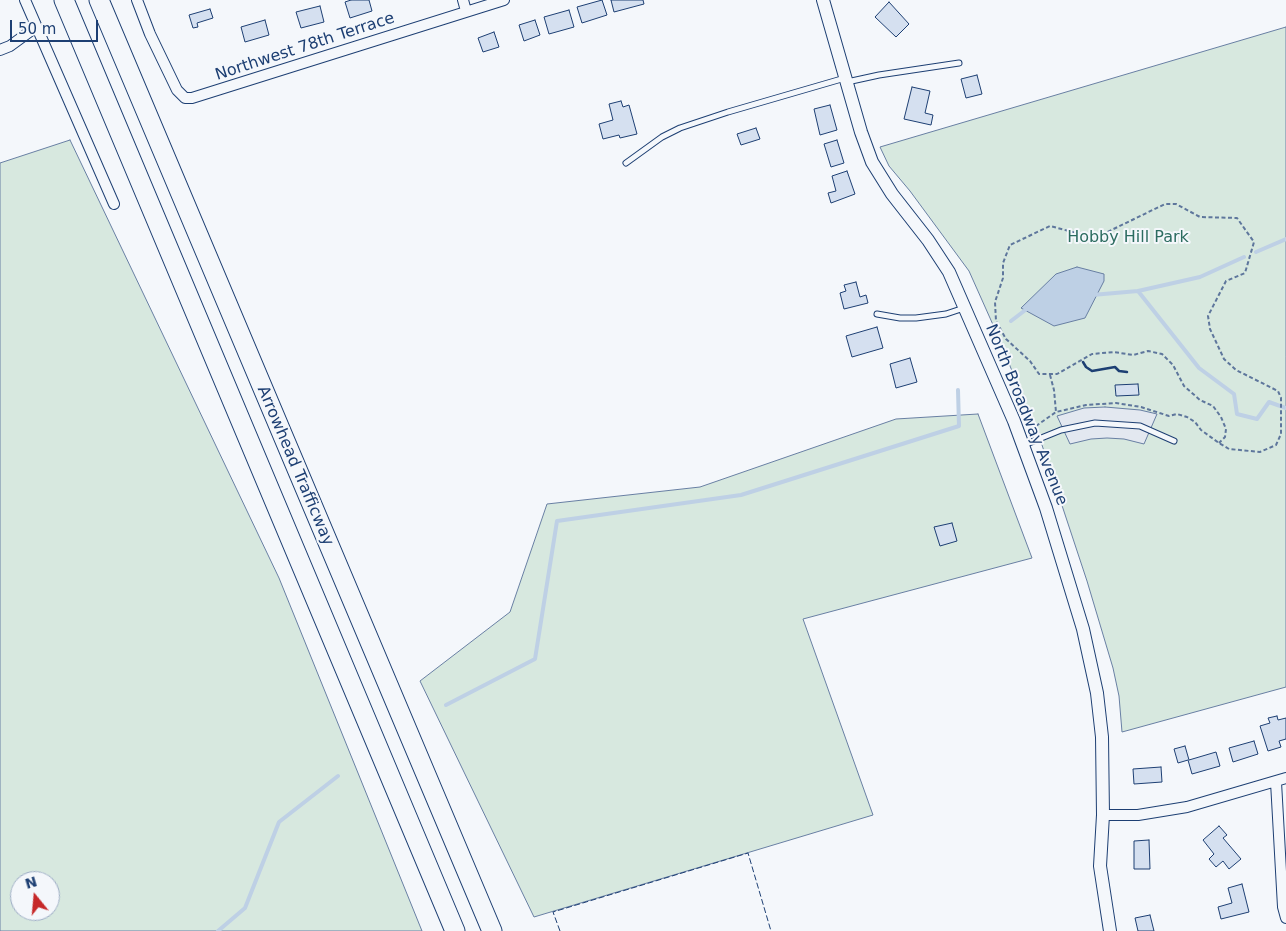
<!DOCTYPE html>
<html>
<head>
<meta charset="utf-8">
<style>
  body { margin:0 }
  #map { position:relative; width:1286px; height:931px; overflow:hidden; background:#f4f7fb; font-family:"DejaVu Sans",sans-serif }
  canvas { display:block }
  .north { position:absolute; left:10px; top:871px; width:50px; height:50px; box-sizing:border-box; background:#f4f7fb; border:1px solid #9eadc5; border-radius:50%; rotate:343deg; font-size:14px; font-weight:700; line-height:20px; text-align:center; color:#1d3f73 }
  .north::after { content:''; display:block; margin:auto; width:18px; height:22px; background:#c62828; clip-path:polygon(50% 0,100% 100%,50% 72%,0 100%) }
  .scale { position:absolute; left:10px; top:20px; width:88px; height:22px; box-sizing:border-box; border:2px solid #1d3f73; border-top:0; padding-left:6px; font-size:15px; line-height:18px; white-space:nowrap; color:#1d3f73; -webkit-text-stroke:4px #f4f7fb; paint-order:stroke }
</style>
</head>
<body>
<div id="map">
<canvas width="1286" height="931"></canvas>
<div class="north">N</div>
<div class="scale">50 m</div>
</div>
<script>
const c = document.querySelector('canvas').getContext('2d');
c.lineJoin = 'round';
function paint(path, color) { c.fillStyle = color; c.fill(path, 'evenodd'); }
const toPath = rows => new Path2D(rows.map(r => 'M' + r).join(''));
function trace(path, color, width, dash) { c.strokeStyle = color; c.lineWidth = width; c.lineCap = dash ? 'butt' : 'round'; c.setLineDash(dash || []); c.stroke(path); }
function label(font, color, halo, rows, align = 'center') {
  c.font = font + ' "DejaVu Sans",sans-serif'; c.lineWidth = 4; c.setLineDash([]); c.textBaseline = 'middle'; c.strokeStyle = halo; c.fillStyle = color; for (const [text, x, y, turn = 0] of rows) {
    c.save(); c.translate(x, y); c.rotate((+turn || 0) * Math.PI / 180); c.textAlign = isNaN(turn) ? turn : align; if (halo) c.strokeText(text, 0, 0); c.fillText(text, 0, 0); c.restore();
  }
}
const green = toPath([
  [1286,27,1286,687,1122,732,1119,696,1113,668,1087,581,1040,439,994,327,969,271,910,191,889,166,880,147,1286,27],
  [70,140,279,578,422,931,0,931,0,163,70,140],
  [20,881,50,881,50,911,20,911,20,881],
  [978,414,1032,558,803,619,873,815,534,917,420,681,510,612,547,504,700,487,896,419,978,414]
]);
const parking = toPath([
  [1105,407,1140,410,1157,414,1144,444,1124,439,1107,438,1091,439,1070,444,1057,416,1084,408,1105,407]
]);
const water = toPath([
  [1077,267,1104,274,1104,281,1085,318,1054,326,1021,308,1056,274,1077,267]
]);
const stream = toPath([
  [1256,252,1286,239],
  [1138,291,1200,277,1244,257],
  [1092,295,1138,291,1199,368,1234,394,1237,414,1257,419,1269,402,1286,408],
  [1011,321,1028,308],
  [446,705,535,659,557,521,741,495,959,426,958,390],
  [218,931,245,908,279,822,338,776]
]);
const building = toPath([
  [351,0,369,0,372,11,350,18,345,2,351,0],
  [602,0,607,15,582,23,577,7,602,0],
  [611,0,643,0,644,4,614,12,611,0],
  [889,2,909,24,896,37,875,17,889,2],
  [320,6,324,22,301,28,296,12,320,6],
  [210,9,213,18,197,23,198,27,193,28,189,15,210,9],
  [569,10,574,27,549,34,544,17,569,10],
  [265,20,269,35,245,42,241,27,265,20],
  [535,20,540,35,524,41,519,25,535,20],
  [494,32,499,47,483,52,478,38,494,32],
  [977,75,982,94,966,98,961,79,977,75],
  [912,87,930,91,925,113,933,115,931,125,904,119,912,87],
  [621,101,623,107,629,105,637,134,620,138,619,135,603,139,599,124,613,120,609,104,621,101],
  [830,105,837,130,820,135,814,109,830,105],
  [756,128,760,139,741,145,737,134,756,128],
  [837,140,844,163,831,167,824,144,837,140],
  [847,171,855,194,831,203,828,193,836,191,832,176,847,171],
  [856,282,860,297,866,295,868,303,844,309,840,293,846,291,844,285,856,282],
  [877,327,883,348,852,357,846,336,877,327],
  [910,358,917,382,896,388,890,364,910,358],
  [1138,384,1139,395,1116,396,1115,385,1138,384],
  [952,523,957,541,940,546,934,527,952,523],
  [1277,716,1278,720,1286,718,1286,739,1279,741,1281,747,1268,751,1260,726,1270,723,1268,718,1277,716],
  [1254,741,1258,754,1233,762,1229,748,1254,741],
  [1185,746,1189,760,1216,752,1220,766,1192,774,1188,760,1178,763,1174,749,1185,746],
  [1161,767,1162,782,1134,784,1133,769,1161,767],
  [1219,826,1227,835,1223,838,1241,859,1229,869,1223,861,1216,867,1209,859,1214,854,1203,840,1219,826],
  [1149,840,1150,869,1134,869,1134,841,1149,840],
  [1242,884,1249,912,1221,919,1218,907,1232,903,1228,888,1242,884],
  [1150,915,1154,931,1138,931,1135,918,1150,915]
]);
const path = toPath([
  [1050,375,1054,390,1056,412],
  [1036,426,1056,412,1086,405,1116,403,1141,407,1169,416,1177,414,1187,417,1195,422,1201,430,1219,443,1229,449,1260,452,1276,445,1281,434,1281,398,1278,391,1236,370,1224,359,1210,329,1208,316,1226,281,1245,273,1254,242,1237,218,1200,217,1176,204,1165,204,1095,238,1050,226,1010,245,1003,263,1003,278,995,302,996,321,1006,339,1030,361,1039,374,1057,374,1092,354,1114,352,1133,355,1148,351,1162,354,1173,365,1184,386,1200,400,1213,406,1221,417,1226,429,1225,437,1219,443]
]);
const service = toPath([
  [847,82,879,75,959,63],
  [626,163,662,137,680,128,728,112,845,78],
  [877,314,900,318,916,318,946,314,964,308],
  [1024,445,1061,430,1095,423,1140,426,1174,441]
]);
const minor = toPath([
  [25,0,114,204],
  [137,0,150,34,177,90,185,98,192,98,504,0],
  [463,0,466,11],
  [0,50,10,46,36,27],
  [1276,782,1283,907,1286,918],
  [1103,815,1138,815,1187,807,1286,778]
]);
const tertiary = toPath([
  [823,0,861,132,872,162,892,194,928,240,949,272,1014,421,1046,508,1083,629,1097,693,1102,737,1103,815,1100,866,1110,931]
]);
const motorway = toPath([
  [64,0,455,931],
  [99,0,492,931]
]);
const fence = toPath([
  [560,931,553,912,748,853,771,931]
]);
const wall = toPath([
  [1083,362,1086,367,1092,371,1115,367,1119,371,1127,372]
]);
const streetNames = [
  ["Northwest 78th Terrace",305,47,-18],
  ["North Broadway Avenue",1026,415,68],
  ["Arrowhead Trafficway",295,466,67]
];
const parkNames = [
  ["Hobby Hill Park",1128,238]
];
paint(green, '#d7e8df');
trace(green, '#687fa3', 1);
paint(parking, '#e3e8f0');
trace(parking, '#687fa3', 1);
paint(water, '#bed0e5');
trace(water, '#687fa3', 1);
trace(stream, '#bed0e5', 4);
paint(building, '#d5e0f0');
trace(building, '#1d3f73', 1);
trace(service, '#1d3f73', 7);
trace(minor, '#1d3f73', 12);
trace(tertiary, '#1d3f73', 14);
trace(motorway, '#1d3f73', 21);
trace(path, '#5e769c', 2, [4, 2.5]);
trace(service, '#f4f7fb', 5);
trace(minor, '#f4f7fb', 10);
trace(tertiary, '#f4f7fb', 12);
trace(motorway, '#f4f7fb', 19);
trace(fence, '#1d3f73', 1, [6, 2.5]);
trace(wall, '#1d3f73', 2.5);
label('16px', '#1d3f73', '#f4f7fb', streetNames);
label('16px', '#2c6c60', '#f4f7fb', parkNames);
</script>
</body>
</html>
